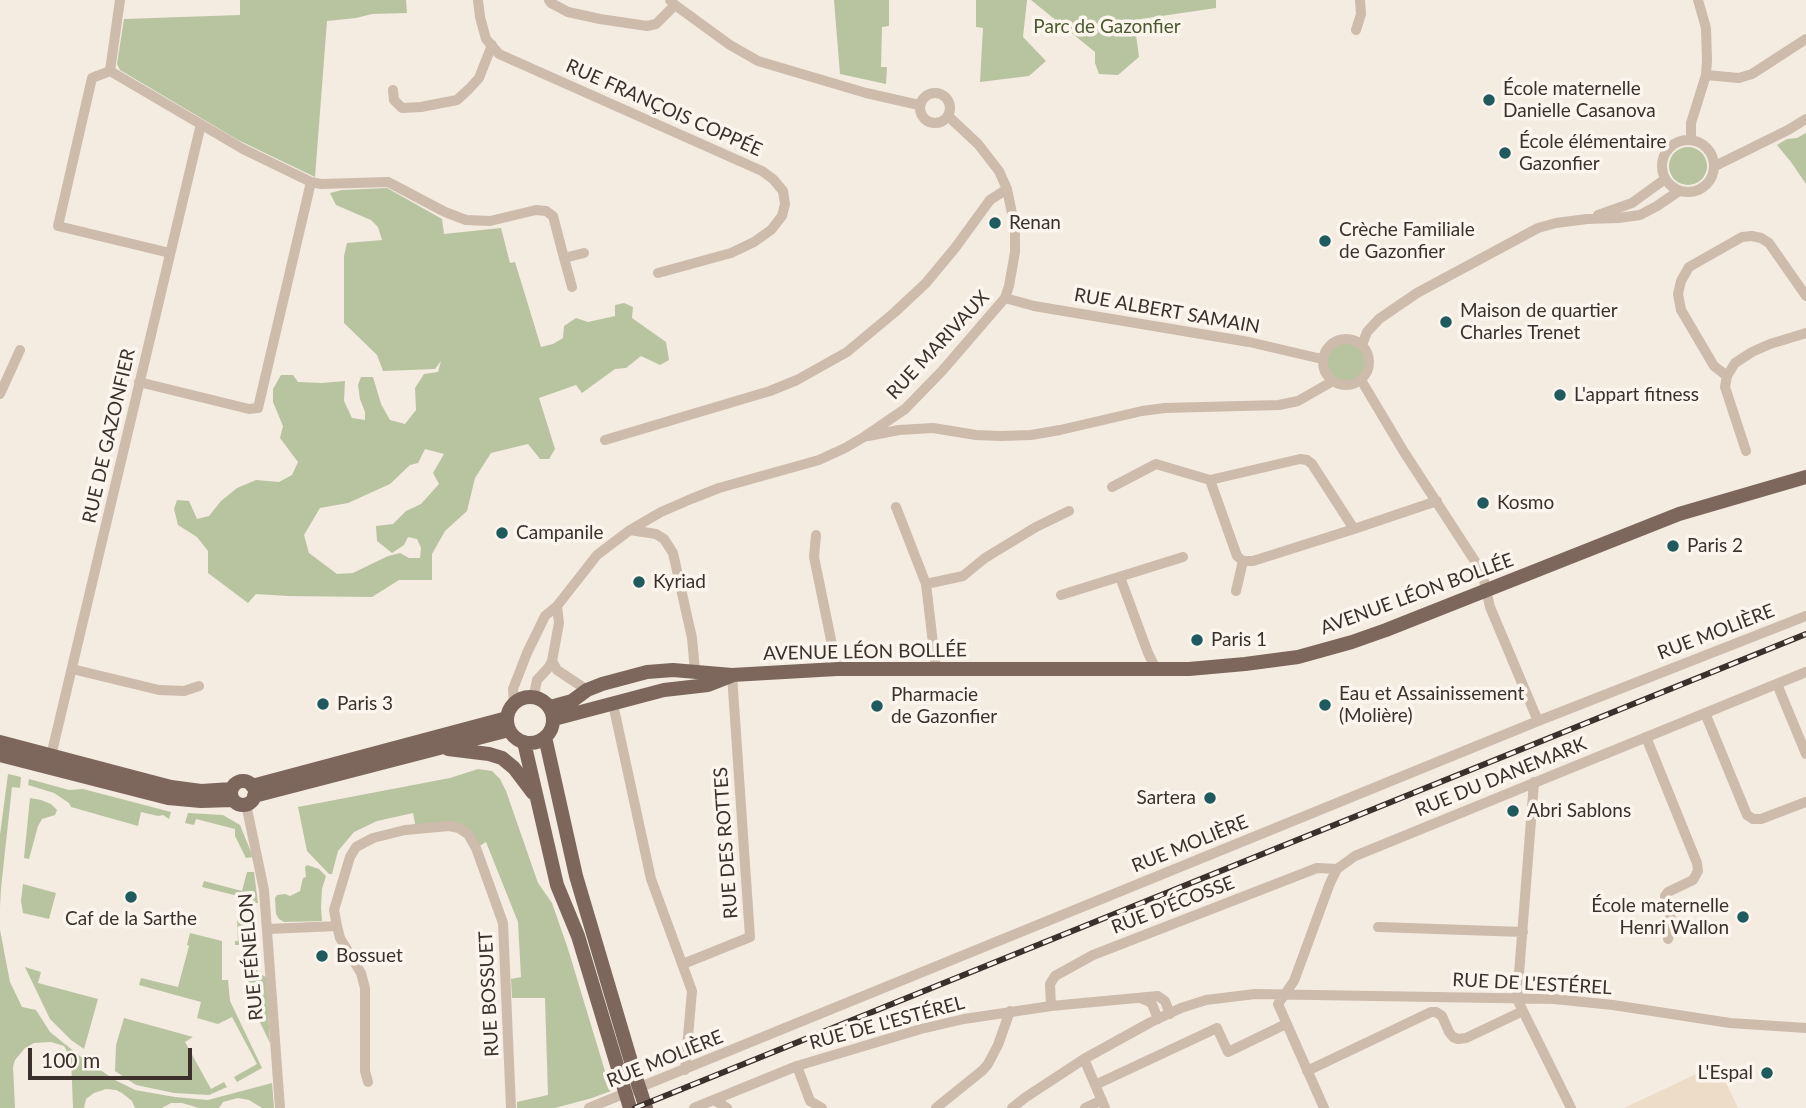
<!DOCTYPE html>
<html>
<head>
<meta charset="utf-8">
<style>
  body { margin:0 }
  #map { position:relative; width:1806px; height:1108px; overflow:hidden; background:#f4ebe1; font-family:Lato,sans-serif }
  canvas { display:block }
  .scale { position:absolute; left:28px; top:1048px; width:164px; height:32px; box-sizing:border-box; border:4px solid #3b302b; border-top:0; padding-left:9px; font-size:21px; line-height:24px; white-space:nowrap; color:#3b302b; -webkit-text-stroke:5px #fbf5ee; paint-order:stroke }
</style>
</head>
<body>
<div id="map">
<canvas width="1806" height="1108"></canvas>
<div class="scale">100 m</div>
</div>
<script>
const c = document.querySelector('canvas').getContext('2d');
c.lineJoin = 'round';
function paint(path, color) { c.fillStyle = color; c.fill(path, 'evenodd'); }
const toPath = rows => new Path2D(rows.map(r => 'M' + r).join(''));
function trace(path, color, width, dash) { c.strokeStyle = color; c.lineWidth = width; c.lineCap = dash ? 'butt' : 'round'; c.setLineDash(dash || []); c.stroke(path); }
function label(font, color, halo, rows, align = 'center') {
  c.font = font + ' Lato,sans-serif'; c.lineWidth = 7; c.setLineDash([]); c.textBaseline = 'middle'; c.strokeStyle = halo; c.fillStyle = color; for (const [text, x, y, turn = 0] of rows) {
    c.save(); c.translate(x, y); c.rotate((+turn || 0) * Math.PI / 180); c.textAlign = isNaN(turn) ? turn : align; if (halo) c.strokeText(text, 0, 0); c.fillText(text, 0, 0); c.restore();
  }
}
const green = toPath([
  [240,0,406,0,407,13,372,14,356,18,327,21,315,177,238,140,120,70,117,64,124,19,240,15],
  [834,0,889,0,889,26,882,27,881,67,887,67,886,84,840,74],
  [976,0,1027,0,1023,37,1046,61,1029,76,980,82,983,28,976,27],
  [1031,0,1216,0,1216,8,1134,20,1139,57,1118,75,1099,74,1095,63,1095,52],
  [1806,133,1806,184,1791,162,1777,145,1787,139,1797,138],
  '1669 166a19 19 0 1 1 38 0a19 19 0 1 1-38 0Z',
  [387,188,442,219,444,234,501,228,510,263,515,262,541,347,553,344,563,338,564,326,576,318,588,322,615,316,615,305,624,303,633,307,632,318,666,342,669,360,660,365,641,356,626,368,615,369,582,393,576,385,539,398,555,449,549,459,540,459,528,444,491,453,475,478,467,511,445,531,432,554,432,580,399,580,372,597,288,596,256,594,248,603,208,573,208,551,197,537,178,525,174,509,177,500,189,501,197,519,209,516,221,501,237,488,256,480,279,482,292,475,298,462,280,438,283,426,273,402,273,389,281,375,293,375,298,382,322,383,345,381,344,401,352,418,365,420,365,412,360,399,358,385,361,377,373,377,381,404,390,420,405,424,416,410,415,388,424,374,438,372,441,361,435,369,383,371,377,355,344,323,344,256,347,243,382,240,378,227,371,220,336,205,330,193,342,190],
  [425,449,444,454,433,473,439,484,421,504,406,511,393,524,376,526,377,541,392,553,404,545,408,537,417,539,421,548,420,558,409,558,400,553,388,556,353,573,337,574,309,553,304,535,320,508,348,503,390,484,410,465,418,463],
  '1323 362a23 23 0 1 1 46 0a23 23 0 1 1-46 0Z',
  [478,769,492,771,500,779,506,791,538,883,552,903,568,949,611,1091,592,1098,555,1108,517,1108,517,1102,548,1095,545,998,512,998,511,979,521,977,518,922,486,842,476,848,459,828,416,829,413,813,377,821,354,832,338,851,332,874,329,874,307,851,298,807,450,778],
  [8,774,21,777,20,788,12,787,1,888,0,907,0,835],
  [29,779,69,790,83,789,171,812,169,819,163,815,158,816,141,812,138,826,71,807,69,803,54,793,28,785],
  [30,798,41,800,51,804,57,810,55,815,42,819,38,826,29,859,24,858],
  [188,813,223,815,240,825,253,857,246,858,235,836,235,829,196,819,194,825,185,823],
  [307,865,319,869,326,876,322,889,321,907,322,921,284,922,279,919,276,914,275,898,277,895,285,894,290,896,300,891,303,878,306,877,305,867],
  [247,872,254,872,258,903,243,905,242,897,202,887,204,881,242,891],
  [23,884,56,893,49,919,23,913,21,901],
  [237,918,257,923,252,932,250,950,252,964,259,973,266,977,270,1043,251,1004,248,995,248,945,235,945,235,941,238,941],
  [0,930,10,982,22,1007,36,1010,50,1032,81,1057,115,1080,135,1090,175,1097,208,1100,272,1083,274,1108,262,1108,249,1100,238,1098,223,1102,219,1108,199,1108,182,1103,171,1103,162,1108,135,1108,132,1101,122,1093,116,1090,106,1089,94,1093,86,1099,84,1108,73,1108,71,1058,64,1046,51,1042,34,1043,25,1048,15,1060,13,1067,15,1108,0,1108],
  [190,933,222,941,222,980,228,980,230,1001,262,1068,237,1082,234,1077,257,1064,232,1017,218,1024,197,1018,201,1002,139,985,141,978,178,987,189,946,187,945],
  [25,967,41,972,38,983,98,999,84,1049,71,1040,50,1019],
  [124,1018,193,1037,185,1042,211,1089,224,1082,227,1087,209,1095,174,1093,136,1085,115,1071,116,1045]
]);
const plaza = toPath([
  [1717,1064,1738,1108,1624,1108,1690,1077]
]);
const street = toPath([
  [478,0,480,17,486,39,499,54,762,171,773,179,783,191,785,204,782,216,771,230,754,242,731,253,658,273],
  [549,0,551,3,568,12,600,19,647,26,656,24,675,5],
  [670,0,675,5,730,45,758,61,866,93,919,105],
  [1356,30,1361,14,1360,0],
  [110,71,243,149,311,182,321,184,388,182,445,212,466,220,490,221,536,210,546,211,553,216,564,258,584,253],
  [110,71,92,78,58,226,170,253],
  [110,71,120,0],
  [1706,75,1739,78,1752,74,1806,39],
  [393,90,394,100,402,108,421,107,457,100,469,89,479,78,492,45],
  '920 108a15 15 0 1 1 30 0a15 15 0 1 1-30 0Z',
  [1691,139,1691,123,1706,75,1707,60,1706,28,1698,0],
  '1662 166a26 26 0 1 1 52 0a26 26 0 1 1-52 0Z',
  [1715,166,1788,130,1806,119],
  [1598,215,1632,203,1665,179],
  [564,258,572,287],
  [1005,298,1034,306,1249,342,1322,359],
  '1323 362a23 23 0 1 1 46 0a23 23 0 1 1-46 0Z',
  [1362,345,1367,332,1379,319,1417,293,1538,228,1556,223,1587,219,1618,218,1640,215,1657,206,1679,191],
  [1727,376,1714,366,1681,310,1678,294,1681,281,1689,267,1742,237,1752,236,1761,238,1769,243,1806,296],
  [1361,380,1404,452,1482,572,1490,607,1538,721],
  [139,382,249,409,258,408,311,182],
  [0,394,20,350],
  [868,436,899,430,933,428,976,435,1001,436,1031,435,1060,430,1142,411,1165,408,1279,405,1298,401,1333,381],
  [605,440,770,391,797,380,847,352,895,312,926,283,955,248,990,200,1007,189],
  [1746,451,1725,387,1727,376,1735,363,1752,352,1770,344,1806,333],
  [1112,487,1156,464,1210,480],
  [896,507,926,584],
  [1354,529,1312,464,1307,460,1300,459,1210,480,1237,556,1243,561,1253,561,1354,529,1437,501],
  [630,530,656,534,664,539,673,553,692,638,695,671],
  [816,535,814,557,837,669],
  [1120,577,1148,653,1156,669],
  [1236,591,1243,561],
  [1061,595,1183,557],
  [552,661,557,670,587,690],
  [72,669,159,690,184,691,199,686],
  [936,669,926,584,963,576,985,558,1036,527,1069,511],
  [1777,684,1806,754],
  [536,697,535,690,537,680,549,667,552,661,559,623,557,606],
  [514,703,513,689,527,653,545,616,557,606,597,555,630,530,661,512,691,499,719,488,819,460,845,448,864,437,905,409,942,371,1005,298,1009,286,1015,252,1015,228,1007,189,999,171,978,144,948,116],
  [613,704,651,879,692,991,685,1070],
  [1705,713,1747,815,1753,819,1761,819,1806,802],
  [1646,737,1697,863,1698,871,1693,880,1668,892,1665,896,1672,923,1668,939],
  [51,756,201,124],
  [1534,782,1517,999,1571,1108],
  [246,804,264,890,280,1108],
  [337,926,340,938,361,973,365,988,365,1071,368,1082],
  [1378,927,1523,932],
  [268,929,337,926,334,910,350,857,356,847,373,838,405,830,449,826,459,828,468,834,476,848,503,923,511,1108],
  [683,964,750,937,732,675],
  [1140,998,1148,1001,1152,1004,1158,1019],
  [1051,1006,1050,984,1055,976,1093,955,1317,868,1337,869],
  [1084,1059,1105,1108],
  [797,1066,810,1101,822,1108],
  [1307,1071,1431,1012,1436,1012,1442,1016,1449,1032,1453,1037,1458,1039,1466,1038,1523,1011],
  [1095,1085,1217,1028,1228,1052,1286,1024],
  [714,1100,727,1108],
  [589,1108,1538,721,1806,616],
  [694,1108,797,1066,921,1029,964,1019,1051,1006,1158,996,1165,1001,1170,1014],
  [936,1108,983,1070,988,1064,998,1045,1010,1011],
  [1012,1108,1026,1097,1084,1059,1151,1022,1181,1008,1206,1000,1255,994,1554,999,1613,1005,1730,1023,1806,1028],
  [1085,1108,1102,1100],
  [1324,1108,1278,1004,1294,981,1330,883,1337,869,1355,856,1806,672]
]);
const primary = toPath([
  '507 720a23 23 0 1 1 46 0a23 23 0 1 1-46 0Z',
  [550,707,572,701,587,690,602,684,647,672,673,670,732,675,837,669,1189,669,1245,664,1298,657,1352,642,1386,630,1679,514,1806,477],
  [554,719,664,690,708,685,731,676],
  [545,737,576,876,635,1075,646,1108],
  [0,742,171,787,201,791,232,789],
  [524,742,557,885,578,936,630,1108],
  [448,749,489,754,502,758,514,768,533,793],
  [0,755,168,798,201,801,233,800],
  '231 793a12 12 0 1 1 24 0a12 12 0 1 1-24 0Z',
  [252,786,507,718],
  [254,796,509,730]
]);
const rail = toPath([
  [635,1108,1806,634]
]);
const markers = [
  [1489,100,7,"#1f5a5e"],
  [1505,153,7,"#1f5a5e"],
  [995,223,7,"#1f5a5e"],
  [1325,241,7,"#1f5a5e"],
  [1446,322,7,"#1f5a5e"],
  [1560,395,7,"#1f5a5e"],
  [1483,503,7,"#1f5a5e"],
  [502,533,7,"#1f5a5e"],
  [1673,546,7,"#1f5a5e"],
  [639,582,7,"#1f5a5e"],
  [1197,640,7,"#1f5a5e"],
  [323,704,7,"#1f5a5e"],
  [1325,705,7,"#1f5a5e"],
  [877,706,7,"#1f5a5e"],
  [1210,798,7,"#1f5a5e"],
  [1513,811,7,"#1f5a5e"],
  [131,897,7,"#1f5a5e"],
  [1743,917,7,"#1f5a5e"],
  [322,956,7,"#1f5a5e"],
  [1767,1073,7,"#1f5a5e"]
];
const parkNames = [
  ["Parc de Gazonfier",1107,27]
];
const poiNames = [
  ["École maternelle",1503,89],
  ["Danielle Casanova",1503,111],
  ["École élémentaire",1519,142],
  ["Gazonfier",1519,164],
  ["Renan",1009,223],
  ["Crèche Familiale",1339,230],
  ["de Gazonfier",1339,252],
  ["Maison de quartier",1460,311],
  ["Charles Trenet",1460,333],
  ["L'appart fitness",1574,395],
  ["Kosmo",1497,503],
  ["Campanile",516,533],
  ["Paris 2",1687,546],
  ["Kyriad",653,582],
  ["Paris 1",1211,640],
  ["Eau et Assainissement",1339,694],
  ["(Molière)",1339,716],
  ["Pharmacie",891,695],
  ["de Gazonfier",891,717],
  ["Paris 3",337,704],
  ["Sartera",1196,798,"right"],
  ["Abri Sablons",1527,811],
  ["École maternelle",1729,906,"right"],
  ["Henri Wallon",1729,928,"right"],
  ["Caf de la Sarthe",131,919,"center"],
  ["Bossuet",336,956],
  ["L'Espal",1753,1073,"right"]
];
const streetNames = [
  ["RUE FRANÇOIS COPPÉE",664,108,24],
  ["RUE ALBERT SAMAIN",1167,311,10],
  ["RUE MARIVAUX",938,345,-47],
  ["RUE DE GAZONFIER",109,436,-77],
  ["AVENUE LÉON BOLLÉE",1417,594,-20],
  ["RUE MOLIÈRE",1716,632,-21],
  ["AVENUE LÉON BOLLÉE",865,652,-1],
  ["RUE DU DANEMARK",1501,777,-22],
  ["RUE DES ROTTES",726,843,-94],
  ["RUE MOLIÈRE",1190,844,-22],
  ["RUE D'ÉCOSSE",1173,905,-21],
  ["RUE FÉNELON",251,957,-95],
  ["RUE DE L'ESTÉREL",1532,984,3],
  ["RUE BOSSUET",489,994,-93],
  ["RUE DE L'ESTÉREL",887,1023,-15],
  ["RUE MOLIÈRE",665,1059,-22]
];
paint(green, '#b8c4a0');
paint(plaza, '#ecdcc8');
trace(street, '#cdbbac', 10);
trace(primary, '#7d675c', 14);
trace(rail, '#3b302b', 6);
trace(rail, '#fbf5ee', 3.5, [10]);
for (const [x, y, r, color] of markers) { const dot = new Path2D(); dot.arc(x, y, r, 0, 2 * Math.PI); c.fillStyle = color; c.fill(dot); trace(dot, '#fbf5ee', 2.5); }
label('19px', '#4a5a2e', '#fbf5ee', parkNames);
label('19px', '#3b302b', '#fbf5ee', poiNames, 'left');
label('19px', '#3b302b', '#fbf5ee', streetNames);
</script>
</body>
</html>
